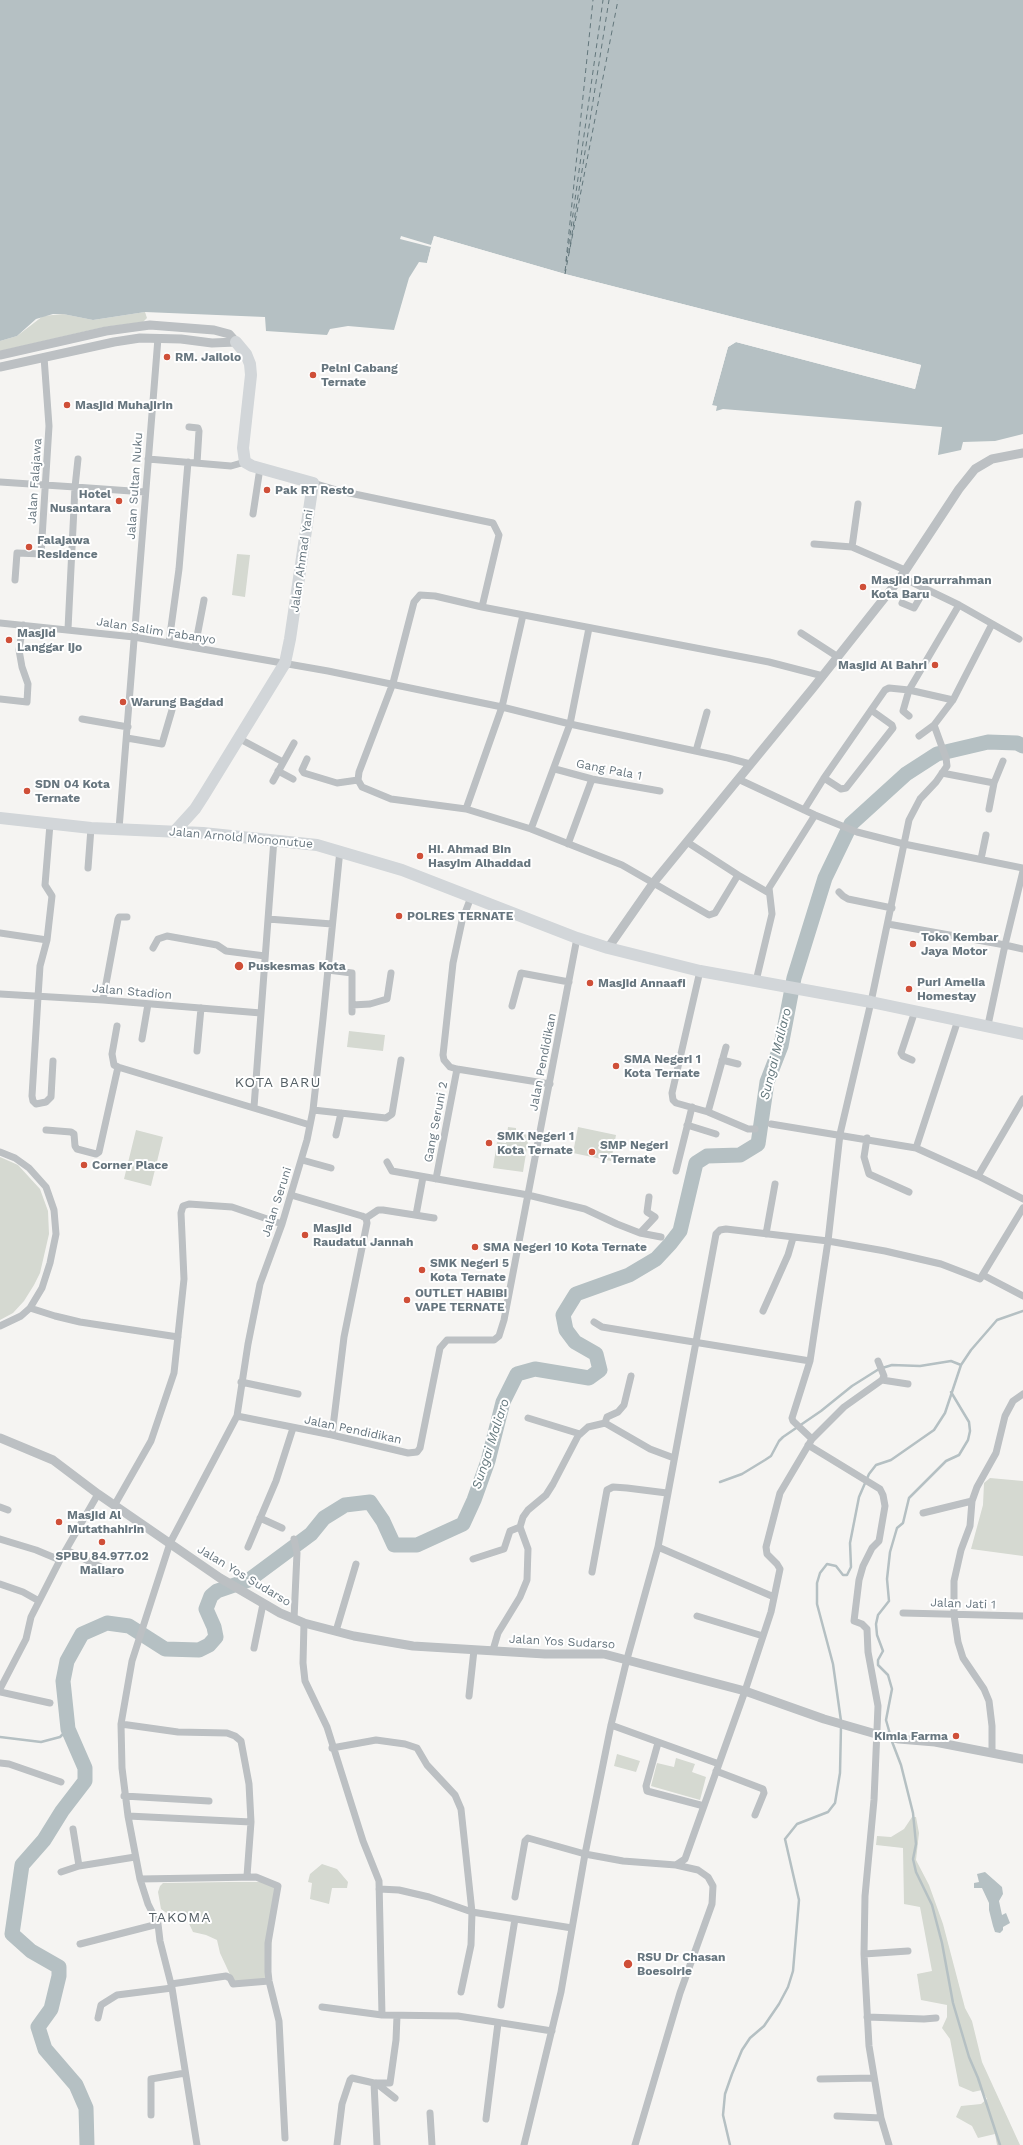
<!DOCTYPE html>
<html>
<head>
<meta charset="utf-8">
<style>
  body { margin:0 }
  canvas { display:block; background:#f5f4f2 }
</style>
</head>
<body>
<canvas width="1023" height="2145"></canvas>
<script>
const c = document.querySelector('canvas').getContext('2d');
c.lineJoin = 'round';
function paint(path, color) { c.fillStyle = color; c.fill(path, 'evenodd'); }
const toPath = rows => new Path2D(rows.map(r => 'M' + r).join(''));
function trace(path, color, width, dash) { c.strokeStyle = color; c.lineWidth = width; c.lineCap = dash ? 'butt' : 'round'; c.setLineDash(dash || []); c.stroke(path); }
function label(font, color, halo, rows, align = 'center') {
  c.font = font + ' "Work Sans",sans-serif'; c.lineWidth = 4; c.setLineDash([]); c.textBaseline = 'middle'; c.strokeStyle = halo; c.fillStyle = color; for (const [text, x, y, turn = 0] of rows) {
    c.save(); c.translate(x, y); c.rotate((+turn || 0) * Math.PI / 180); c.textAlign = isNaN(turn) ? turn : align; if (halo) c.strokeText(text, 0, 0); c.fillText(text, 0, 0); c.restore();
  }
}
const green = toPath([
  [145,312,147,318,143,322,104,327,0,351,0,341,17,336,43,316,63,314,93,320],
  [237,554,250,555,245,597,232,595],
  [349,1031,385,1035,383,1051,347,1047],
  [508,1127,516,1128,516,1133,529,1135,523,1172,493,1168,497,1142,506,1143],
  [578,1127,616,1135,611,1161,573,1153],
  [136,1130,163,1137,151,1186,124,1179],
  [0,1157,18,1165,40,1189,48,1211,49,1234,40,1273,34,1285,24,1301,13,1313,0,1320],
  [990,1478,1023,1481,1023,1556,971,1549,983,1505,984,1483],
  [617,1754,640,1761,636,1772,614,1766],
  [676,1758,695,1764,692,1772,706,1777,700,1800,651,1786,657,1763,674,1767],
  [912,1817,916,1817,919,1833,916,1860,929,1885,943,1924,965,2008,972,2021,982,2062,1020,2145,997,2145,995,2134,978,2138,972,2126,956,2117,961,2106,981,2104,987,2099,982,2090,973,2092,959,2086,950,2039,942,2028,947,2017,947,2005,921,2000,917,1974,932,1971,920,1907,904,1904,903,1848,876,1845,877,1836,891,1837,904,1829],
  [322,1864,337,1869,348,1882,347,1888,332,1888,329,1904,310,1899,312,1883,308,1882,310,1874],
  [230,1882,268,1882,277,1885,272,1934,270,1982,233,1981,220,1953,217,1940,206,1935,193,1932,184,1913,168,1914,161,1909,158,1892,160,1886,163,1883]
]);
const water = toPath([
  [0,0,1023,0,1023,434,995,441,963,442,961,450,938,455,942,427,723,409,716,411,717,406,712,405,728,347,736,342,915,389,921,365,565,274,434,236,427,263,419,262,409,278,394,330,348,326,330,329,327,335,266,331,265,317,145,312,93,320,63,314,53,314,36,319,17,336,0,341],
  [985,1872,1002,1887,1003,1894,999,1901,1002,1915,1006,1913,1010,1923,1003,1927,1003,1930,1000,1933,995,1932,993,1926,989,1910,989,1903,982,1888,974,1888,974,1883,979,1882,977,1874]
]);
const pier = toPath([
  [401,236,431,245,434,236,565,274,921,365,915,389,736,342,728,347,712,405,710,404,726,346,735,340,914,386,919,366,565,276,435,238,429,264,427,263,431,247,400,239]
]);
const stream = toPath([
  [720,1482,742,1474,765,1460,771,1456,779,1441,783,1437,821,1411,852,1386,879,1369,892,1365,920,1366,951,1361,961,1365],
  [841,1721,833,1664,817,1604,817,1583,820,1573,827,1564,836,1566,843,1575,847,1575,851,1567,850,1543,859,1497,869,1474,876,1465,891,1460,934,1430,945,1413,961,1365,971,1350,997,1320,1023,1311],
  [890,1734,886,1720,892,1689,888,1675,878,1665,878,1660,883,1651,877,1635,876,1624,878,1615,889,1601,887,1579,890,1552,897,1528,903,1523,909,1498,946,1461,959,1455,968,1440,970,1431,969,1422,951,1392],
  [0,1737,41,1742,60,1737,68,1729],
  [891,1739,901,1765,913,1813,916,1844,913,1859,916,1872,932,1905,942,1943,953,2003,969,2057,978,2078,1000,2145],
  [730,2145,723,2115,725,2094,732,2074,742,2050,750,2038,764,2026,779,2004,788,1987,793,1971,799,1900,785,1839,797,1824,828,1812,835,1803,840,1773,841,1726]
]);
const river = toPath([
  [87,2145,86,2108,76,2085,45,2049,38,2027,51,2009,59,1976,59,1967,31,1951,12,1934,22,1865,44,1840,62,1811,85,1781,85,1768,68,1729,63,1681,67,1661,82,1634,107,1623,129,1626,165,1649,199,1650,209,1645,216,1637,214,1627,206,1609,211,1596,217,1591,249,1580,311,1534,324,1518,345,1505,370,1502,383,1521,394,1545,417,1545,463,1524,474,1500,488,1461,503,1402,517,1374,535,1369,589,1378,600,1370,596,1354,575,1342,566,1330,563,1315,576,1294,629,1275,656,1259,670,1244,680,1231,696,1163,707,1156,740,1155,758,1144,767,1082,781,1046,794,978,825,878,851,824,906,774,937,754,988,742,1017,743,1023,746]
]);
const ferry = toPath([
  [569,253,609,0],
  [566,261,593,0],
  [565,271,603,0],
  [565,274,618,0]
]);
const minor = toPath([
  [189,427,198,428,199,431,197,463],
  [78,459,75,487,145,492],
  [148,459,231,466,245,462],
  [0,482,75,487,68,629],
  [313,483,340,491,493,523,499,535,482,607],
  [858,504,852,547,905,570],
  [253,514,260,468],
  [814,544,852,547],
  [901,577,959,605,1019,639],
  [15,580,17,553,41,554,49,426,44,357],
  [902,603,914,608,925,589],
  [523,615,502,707,466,809,531,829],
  [0,623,134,637,328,671,502,707,570,724,728,758,750,764],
  [589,628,570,724,531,829,622,865,709,915,715,913,738,875],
  [801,633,838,657],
  [169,642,179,569,188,462],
  [195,647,204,600],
  [0,699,27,702,28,684,22,667,19,650,23,625],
  [909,716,903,711,909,690,953,700],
  [82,719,128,727],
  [919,736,934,725],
  [127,738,162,744,172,710],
  [240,739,283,762],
  [696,751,707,712],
  [307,759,302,770,304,773,337,783,358,780],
  [555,769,592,779,660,791],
  [278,771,293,779],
  [942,773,994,783,989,809],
  [824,778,841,789,846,788,893,728,892,725,871,710],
  [738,779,815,815,857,832,904,844,1023,868],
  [273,781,294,743],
  [994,783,1003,761],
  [466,809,391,799,362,787,358,780,359,772,393,683,414,602,420,595,435,596,482,607,769,662,823,676],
  [804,810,824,778,885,690,889,688,909,690,959,605],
  [50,824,45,885,52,896,47,940,40,966,38,997,32,1096,33,1101,36,1104,46,1102,51,1097,53,1061],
  [119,829,158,338],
  [687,842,738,875,769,893],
  [568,844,592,779],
  [981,859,986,835],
  [88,868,91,828],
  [839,892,843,896,848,899,892,908],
  [471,897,462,921,453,963,443,1055,444,1060,450,1067,457,1069,550,1084],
  [268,919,332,924],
  [888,924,1005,945,1023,871],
  [0,933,47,940],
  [153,948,158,939,167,936,217,945,226,951,265,956],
  [328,970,352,973,352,1012],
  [700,971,672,1093,673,1100,676,1103,708,1112,748,1129,755,1129],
  [756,981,772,914,769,888,815,815],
  [0,994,103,1000,261,1013],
  [103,1000,118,919,119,917,127,917],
  [352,1005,370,1004,387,999,391,973],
  [512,1006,521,973,569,982],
  [988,1025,1005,945,1023,949],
  [117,1026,112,1054,114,1065,118,1067],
  [142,1039,148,1004],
  [197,1051,201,1008],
  [722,1060,738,1064],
  [912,1060,903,1056,901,1053,915,1011],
  [254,1107,274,839],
  [313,1110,386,1118,392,1114,401,1060],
  [708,1112,726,1047],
  [771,1124,916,1148,978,1176,1023,1199],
  [687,1125,716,1134],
  [46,1130,71,1132,74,1134,75,1146,77,1149,96,1154,99,1152,118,1067,310,1125],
  [336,1135,341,1113],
  [867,1138,864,1157,869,1174,909,1192],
  [916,1148,958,1020],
  [0,1152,15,1158,29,1168,46,1187,54,1210,56,1234,50,1263,42,1288,30,1308,21,1316,0,1326],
  [302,1160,331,1168],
  [387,1162,392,1171,528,1195,585,1209,617,1224,640,1233,661,1237],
  [676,1171,692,1107],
  [978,1176,1023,1099],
  [436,1179,457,1069],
  [291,1195,362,1216,366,1218,367,1223,344,1337,332,1435],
  [416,1215,423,1177],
  [366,1218,378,1210,383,1210,434,1218],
  [640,1233,655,1217,647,1212,649,1197],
  [766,1234,775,1184],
  [983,1275,1023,1296],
  [30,1308,55,1316,80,1322,178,1337],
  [763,1311,788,1255,793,1238],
  [594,1322,602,1327,810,1361],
  [878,1361,884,1376,882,1380],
  [241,1382,298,1394],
  [237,1416,332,1435,408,1453,417,1452,420,1448,440,1348,447,1340,494,1340,499,1336,504,1320,577,938],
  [528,1418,580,1434],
  [605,1423,607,1417,618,1412,624,1405,631,1376],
  [812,1439,844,1407,882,1380,908,1384],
  [808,1445,880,1489,883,1495,885,1506,879,1541,872,1548,863,1566,859,1580,854,1621,862,1624,867,1629,868,1652,878,1706,874,1800,865,1896,864,1954,869,2046,881,2118,889,2145],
  [114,1506,151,1441,174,1373,184,1279,181,1213,183,1206,189,1204,232,1207,282,1224],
  [0,1507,8,1510],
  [923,1513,972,1501],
  [260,1518,282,1528],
  [0,1539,36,1550,60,1560],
  [248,1547,276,1481,293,1428],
  [658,1547,774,1597],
  [66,1550,113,1573],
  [473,1559,504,1549,510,1531,520,1527],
  [592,1572,607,1490,613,1487,627,1488,667,1493],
  [0,1584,23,1592,39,1601],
  [903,1613,1023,1616],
  [697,1616,763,1636],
  [294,1619,297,1553,294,1539],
  [304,1623,303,1663,305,1681,327,1727,363,1841,379,1881,382,2015,458,2016,552,2031],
  [336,1631,356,1564],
  [254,1648,263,1604],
  [493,1650,498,1633,520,1597,527,1580,528,1549,520,1527,523,1517,528,1510,546,1495,553,1484,578,1436,588,1427,605,1423,650,1449,674,1458],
  [0,1689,26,1639,31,1617,60,1560,98,1494],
  [0,1692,50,1703],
  [469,1696,474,1650],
  [121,1724,178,1732,227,1733,235,1736,241,1741,249,1784,251,1822,247,1876],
  [611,1725,719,1764],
  [658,1743,646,1786,647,1791,704,1806],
  [332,1748,376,1740,405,1744,417,1748,427,1765,455,1795,461,1809,472,1912,471,1945,461,1992],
  [992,1752,992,1726,989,1701,984,1689,963,1658,958,1642,954,1615,954,1581,961,1550,970,1526,972,1501,977,1487,996,1453,1005,1416,1013,1401,1023,1394],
  [0,1763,9,1764,61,1782],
  [716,1771,763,1789,764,1793,755,1815],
  [124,1796,209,1801],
  [128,1816,251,1822],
  [73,1829,79,1866],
  [61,1872,79,1866,135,1857],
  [140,1879,256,1877,278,1886,268,1943,268,1972,269,1981,279,2021,285,2138],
  [379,1889,399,1890,429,1897,472,1912,572,1928],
  [515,1897,525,1841,528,1838,585,1854,623,1861,676,1865,685,1859,745,1691,771,1612,780,1569,777,1564,767,1554,766,1547,780,1493,812,1439,793,1421,792,1418,810,1361,828,1241,840,1134,871,1002,909,820,920,799,936,782,947,766,946,758,934,725,953,700,992,624],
  [80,1944,158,1924],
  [864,1954,908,1951],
  [171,1984,226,1976,230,1978,233,1984,269,1981],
  [501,2005,515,1919],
  [322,2007,382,2015],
  [867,2017,924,2019,936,2018],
  [98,2018,101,2005,117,1995,172,1988],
  [820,2079,874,2078],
  [376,2083,395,2098],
  [430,2113,432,2145],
  [151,2115,151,2079,185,2073],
  [837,2116,881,2118],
  [486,2119,498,2023],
  [197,2145,172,1988,160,1941,158,1924,148,1904,140,1879,128,1816,122,1768,121,1724,132,1661,170,1543,237,1416,248,1344,260,1284,282,1224,307,1140,313,1110,323,1019,340,850],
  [337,2145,342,2104,350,2080,352,2078,374,2083],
  [377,2145,374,2083,390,2083,396,2040,397,2016],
  [524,2145,561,1992,585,1854,611,1725,627,1659,658,1547,716,1234,720,1230,726,1229,828,1241,885,1251,941,1264,980,1279,1023,1208],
  [635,2145,680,1993,712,1904,713,1886,708,1877,698,1870,676,1865]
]);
const tertiary = toPath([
  [0,355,106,331,150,325,214,330,229,334,236,342,212,343,181,339,140,338,114,342,0,367],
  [608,948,654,882,813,688,901,577,959,489,975,469,992,459,1023,453],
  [0,1438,53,1460,98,1494,220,1578,280,1613,304,1623,354,1636,413,1646,545,1654,604,1654,745,1691,824,1719,876,1734,899,1739,935,1742,1023,1759]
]);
const trunk = toPath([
  [0,818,91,828,203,833,317,845,402,870,577,938,608,948,700,971,871,1002,1023,1034],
  [175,831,195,809,204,795,285,663,290,639,313,483,252,466,245,462,243,448,251,375,250,364,246,354,236,342]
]);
const markers = [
  [167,357,4,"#cf4f38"],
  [313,375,4,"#cf4f38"],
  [67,405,4,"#cf4f38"],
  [267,490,4,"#cf4f38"],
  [119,501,4,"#cf4f38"],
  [29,547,4,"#cf4f38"],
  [863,587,4,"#cf4f38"],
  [9,640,4,"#cf4f38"],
  [935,665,4,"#cf4f38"],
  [123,702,4,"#cf4f38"],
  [27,791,4,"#cf4f38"],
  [420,856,4,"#cf4f38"],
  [399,916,4,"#cf4f38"],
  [913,944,4,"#cf4f38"],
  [239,966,5,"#cf4f38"],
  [590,983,4,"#cf4f38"],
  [909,989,4,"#cf4f38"],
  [616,1066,4,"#cf4f38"],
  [489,1143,4,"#cf4f38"],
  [592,1152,4,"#cf4f38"],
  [84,1165,4,"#cf4f38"],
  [305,1235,4,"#cf4f38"],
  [475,1247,4,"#cf4f38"],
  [422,1270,4,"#cf4f38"],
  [407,1300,4,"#cf4f38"],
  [59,1522,4,"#cf4f38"],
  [102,1542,4,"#cf4f38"],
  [956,1736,4,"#cf4f38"],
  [628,1964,5,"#cf4f38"]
];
const poiNames = [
  ["RM. Jailolo",175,357],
  ["Pelni Cabang",321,368],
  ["Ternate",321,382],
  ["Masjid Muhajirin",75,405],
  ["Pak RT Resto",275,490],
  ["Hotel",111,494,"right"],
  ["Nusantara",111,508,"right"],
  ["Falajawa",37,540],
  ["Residence",37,554],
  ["Masjid Darurrahman",871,580],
  ["Kota Baru",871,594],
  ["Masjid",17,633],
  ["Langgar Ijo",17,647],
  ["Masjid Al Bahri",927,665,"right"],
  ["Warung Bagdad",131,702],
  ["SDN 04 Kota",35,784],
  ["Ternate",35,798],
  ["Hi. Ahmad Bin",428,849],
  ["Hasyim Alhaddad",428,863],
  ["POLRES TERNATE",407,916],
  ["Toko Kembar",921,937],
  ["Jaya Motor",921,951],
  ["Puskesmas Kota",248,966],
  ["Puri Amelia",917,982],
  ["Homestay",917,996],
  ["Masjid Annaafi",598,983],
  ["SMA Negeri 1",624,1059],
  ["Kota Ternate",624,1073],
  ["SMK Negeri 1",497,1136],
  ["Kota Ternate",497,1150],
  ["SMP Negeri",600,1145],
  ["7 Ternate",600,1159],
  ["Corner Place",92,1165],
  ["Masjid",313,1228],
  ["Raudatul Jannah",313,1242],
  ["SMA Negeri 10 Kota Ternate",483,1247],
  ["SMK Negeri 5",430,1263],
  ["Kota Ternate",430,1277],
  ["OUTLET HABIBI",415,1293],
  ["VAPE TERNATE",415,1307],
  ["Masjid Al",67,1515],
  ["Mutathahirin",67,1529],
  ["SPBU 84.977.02",102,1556,"center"],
  ["Maliaro",102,1570,"center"],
  ["Kimia Farma",948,1736,"right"],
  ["RSU Dr Chasan",637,1957],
  ["Boesoirie",637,1971]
];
const streetNames = [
  ["Jalan Falajawa",35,481,-86],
  ["Jalan Sultan Nuku",135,486,-86],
  ["Jalan Ahmad Yani",302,561,-82],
  ["Jalan Salim Fabanyo",156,631,9],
  ["Gang Pala 1",609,770,11],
  ["Jalan Arnold Mononutue",241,838,5],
  ["Jalan Stadion",132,992,5],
  ["Jalan Pendidikan",543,1062,-79],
  ["Gang Seruni 2",436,1122,-79],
  ["Jalan Seruni",277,1202,-72],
  ["Jalan Pendidikan",353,1430,12],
  ["Jalan Yos Sudarso",244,1576,31],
  ["Jalan Jati 1",963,1604,2],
  ["Jalan Yos Sudarso",562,1642,3]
];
const waterNames = [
  ["Sungai Maliaro",776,1054,-76],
  ["Sungai Maliaro",491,1444,-72]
];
const quarterNames = [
  ["KOTA BARU",278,1083],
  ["TAKOMA",180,1918]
];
paint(green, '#d5d9d1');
paint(water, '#b5c0c3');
paint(pier, '#f5f4f2');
trace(stream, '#b5c0c3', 2.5);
trace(river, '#b5c0c3', 15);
trace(ferry, '#63777c', 1, [5, 4]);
trace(minor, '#bcc0c3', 7);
trace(tertiary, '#bcc0c3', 9);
trace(trunk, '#d2d6d9', 12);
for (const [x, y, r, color] of markers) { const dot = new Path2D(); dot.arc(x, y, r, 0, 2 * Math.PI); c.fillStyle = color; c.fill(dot); trace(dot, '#fff', 1.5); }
label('bold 12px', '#67767f', '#fff', poiNames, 'left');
label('12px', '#67767f', '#fff', streetNames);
label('italic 13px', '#63777c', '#fff', waterNames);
c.letterSpacing = '1px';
label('14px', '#545f65', '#fff', quarterNames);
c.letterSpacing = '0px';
</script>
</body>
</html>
